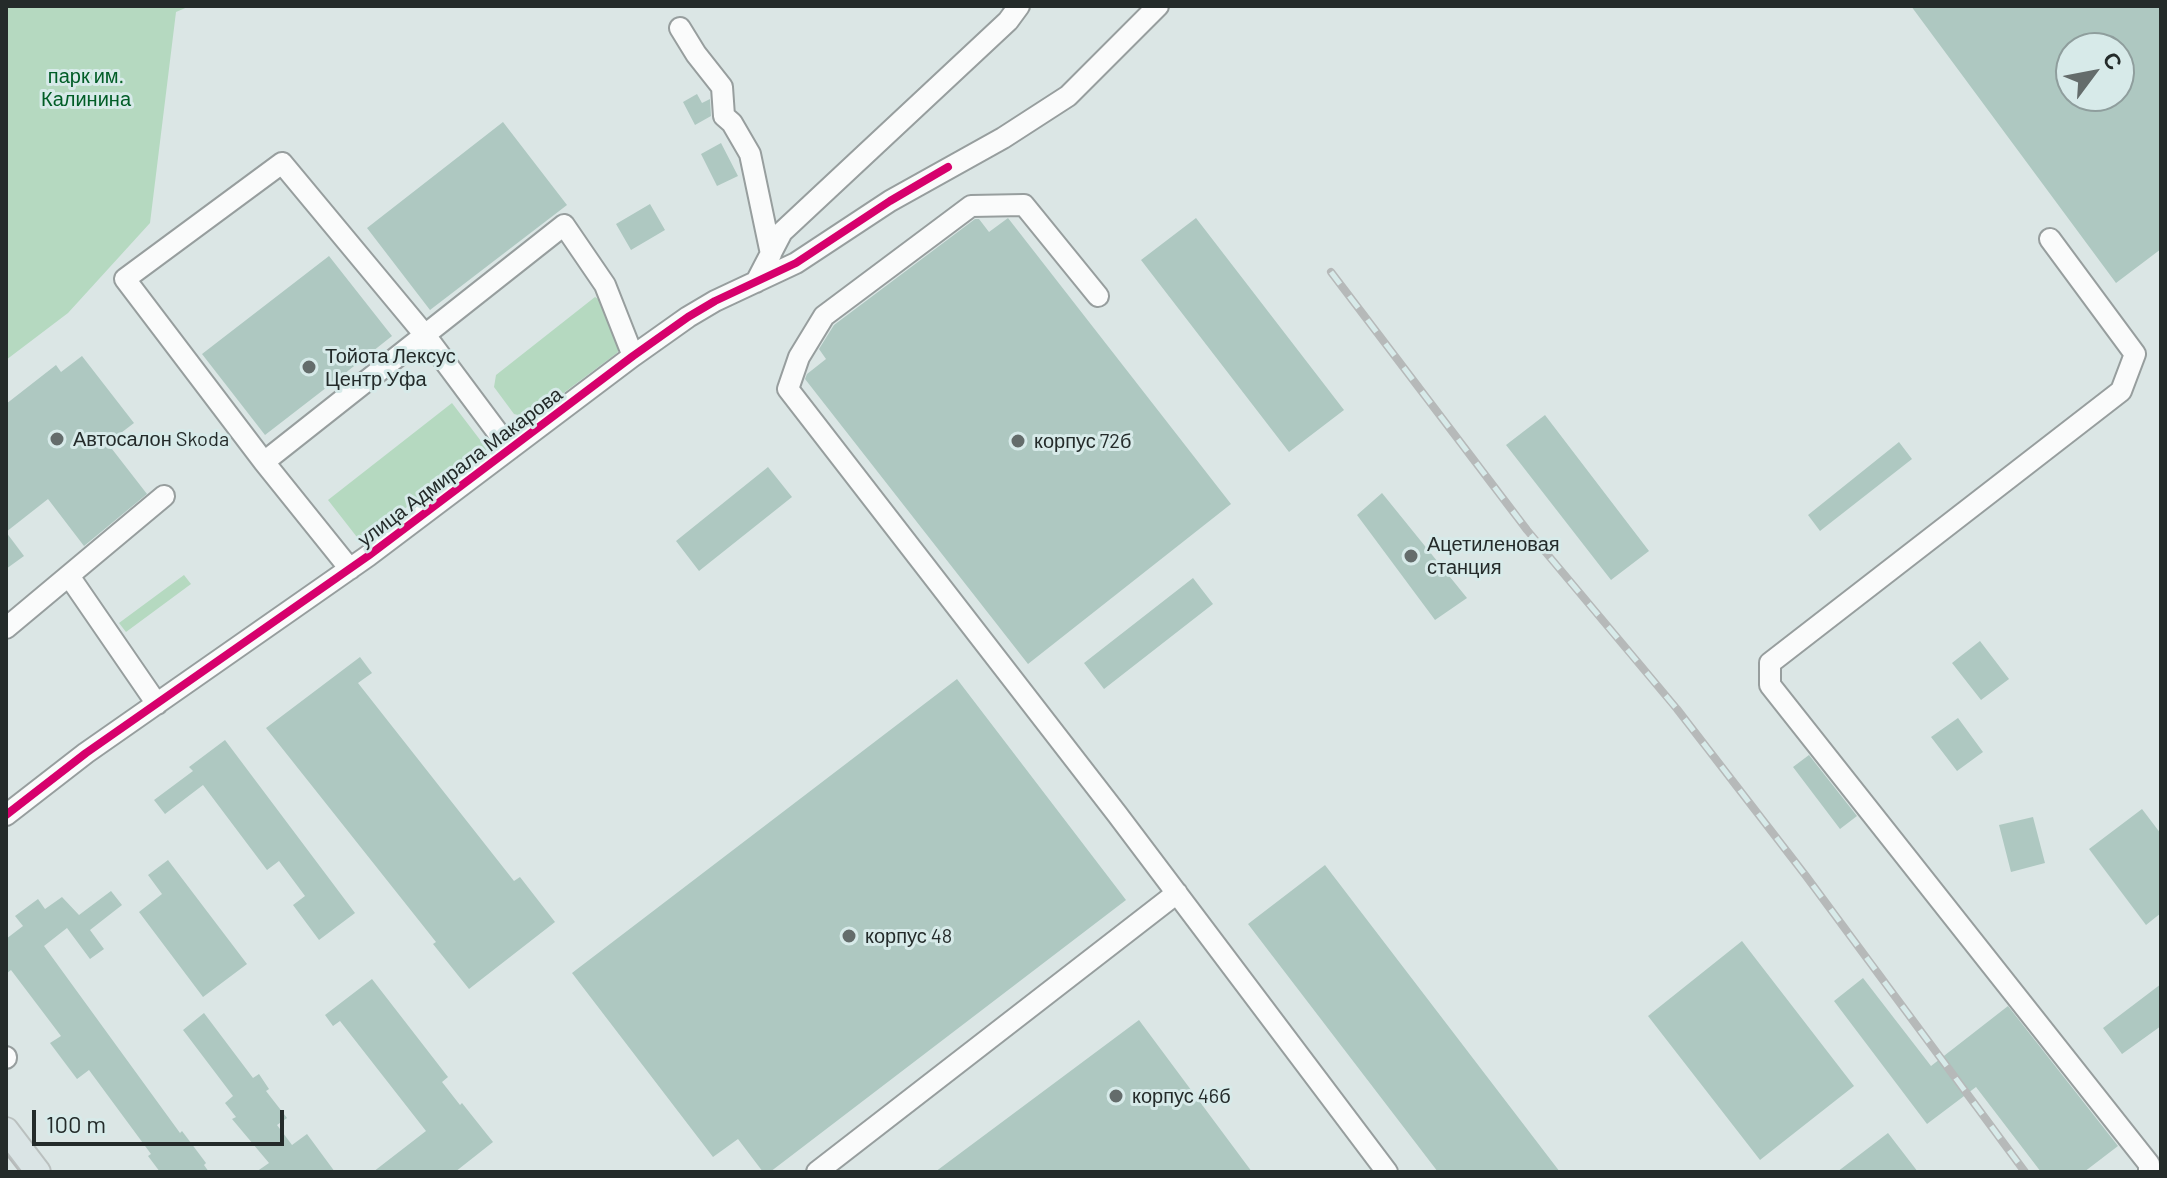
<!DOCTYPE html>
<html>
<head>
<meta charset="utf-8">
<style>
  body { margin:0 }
  #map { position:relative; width:2167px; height:1178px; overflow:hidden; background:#dbe6e5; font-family:Barlow,sans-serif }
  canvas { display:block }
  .frame { position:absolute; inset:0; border:8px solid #242b2a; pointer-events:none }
  .north { position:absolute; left:2055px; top:32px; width:80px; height:80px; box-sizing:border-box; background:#d7eae9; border:2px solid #8f9e9d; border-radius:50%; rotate:58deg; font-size:22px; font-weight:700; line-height:32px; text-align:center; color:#242b2a }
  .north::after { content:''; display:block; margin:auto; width:28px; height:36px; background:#646c6b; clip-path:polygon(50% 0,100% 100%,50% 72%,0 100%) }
  .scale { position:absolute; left:32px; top:1110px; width:252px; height:36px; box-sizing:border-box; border:4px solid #242b2a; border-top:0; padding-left:10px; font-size:24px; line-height:28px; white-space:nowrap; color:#242b2a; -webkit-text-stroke:6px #d7eae9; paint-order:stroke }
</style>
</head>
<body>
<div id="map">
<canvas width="2167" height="1178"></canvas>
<div class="frame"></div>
<div class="north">С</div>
<div class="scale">100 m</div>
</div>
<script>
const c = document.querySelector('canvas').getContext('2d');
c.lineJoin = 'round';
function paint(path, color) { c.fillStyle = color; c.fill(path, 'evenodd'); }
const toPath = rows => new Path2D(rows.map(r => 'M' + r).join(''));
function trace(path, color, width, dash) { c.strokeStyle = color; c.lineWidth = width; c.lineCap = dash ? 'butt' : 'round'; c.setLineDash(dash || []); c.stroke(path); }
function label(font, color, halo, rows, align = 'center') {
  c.font = font + ' Barlow,sans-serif'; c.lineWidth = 6; c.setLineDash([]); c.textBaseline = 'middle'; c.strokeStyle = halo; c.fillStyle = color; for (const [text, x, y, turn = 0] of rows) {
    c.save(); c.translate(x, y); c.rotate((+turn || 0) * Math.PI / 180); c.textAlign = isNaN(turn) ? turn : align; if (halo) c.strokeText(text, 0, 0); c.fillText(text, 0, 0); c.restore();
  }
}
const green = toPath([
  [6,6,190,6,176,12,150,223,68,313,6,360],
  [595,297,608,305,620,348,617,353,530,418,514,414,494,387,496,375],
  [452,403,487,449,360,541,328,500],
  [184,575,191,584,126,632,119,623]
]);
const building = toPath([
  [1911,6,2161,6,2161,249,2116,283],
  [2071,48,2119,48,2119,96,2071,96],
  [697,94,702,103,710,99,711,116,695,125,683,102],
  [503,122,567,205,430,310,367,228],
  [721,143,738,176,717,186,701,154],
  [650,204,665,230,631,250,616,224],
  [1008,218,1231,504,1028,664,805,379,807,374,826,359,819,349,834,325,975,219,979,219,989,232],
  [1196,218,1344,410,1289,452,1141,260],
  [329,256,392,336,344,374,348,379,335,389,331,384,265,435,202,354],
  [82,356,134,423,113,439,118,445,112,449,147,494,84,546,48,499,6,532,6,404,56,365,61,372],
  [1545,415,1649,551,1611,580,1506,445],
  [1899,442,1912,459,1820,531,1808,515],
  [768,467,792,497,699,571,676,541],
  [1382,493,1467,598,1435,620,1357,515],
  [6,532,24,556,6,569],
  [1193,578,1213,604,1104,689,1084,663],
  [1980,641,2009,679,1981,700,1952,663],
  [360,657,372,673,358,683,514,881,520,877,555,922,469,989,433,944,436,942,266,728],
  [957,679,1126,900,770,1172,763,1172,738,1139,713,1157,572,973],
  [1958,718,1983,752,1957,771,1931,737],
  [225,740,355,913,319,940,293,905,305,896,279,861,267,870,203,785,165,814,154,800,193,771,189,767],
  [1809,755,1857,816,1840,829,1793,767],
  [2142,809,2161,834,2161,913,2146,925,2089,849],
  [2033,817,2045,863,2011,872,1999,825],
  [168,860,247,964,203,997,139,912,162,894,148,875],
  [1325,865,1560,1172,1438,1172,1248,924],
  [111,891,122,905,90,930,104,949,90,959,67,928,44,946,180,1133,182,1131,206,1163,204,1165,209,1172,160,1172,148,1156,151,1154,89,1070,77,1079,50,1043,61,1036,11,970,6,974,6,939,23,926,15,916,38,899,45,909,62,897,79,915],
  [1742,941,1854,1086,1760,1160,1648,1016],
  [1863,978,1931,1066,2008,1006,2118,1146,2084,1172,2041,1172,1976,1087,1927,1124,1834,1001],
  [372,979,448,1077,442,1082,460,1105,462,1103,493,1142,455,1172,373,1172,426,1131,340,1021,333,1026,325,1015],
  [2161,984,2161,1026,2122,1054,2103,1028],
  [204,1013,253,1078,259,1074,269,1089,266,1091,287,1118,277,1125,292,1145,307,1134,335,1172,256,1172,269,1163,232,1119,236,1117,225,1103,233,1096,183,1030],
  [1139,1020,1252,1172,935,1172],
  [1888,1133,1918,1172,1837,1172]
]);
const minor = toPath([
  [680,28,696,54,722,87,724,116,732,123,750,154,771,254],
  [2050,239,2135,354,2121,391,1770,663,1770,685,2149,1164,2149,1172],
  [756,282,782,232,1008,21,1019,6],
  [1098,296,1024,205,971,206,824,316,799,357,788,389,1117,814,1387,1172],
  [264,462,564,225,605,285,633,356],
  [350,569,264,462,125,279,282,163,425,335,510,449],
  [69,576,157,704],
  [6,628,164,496],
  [6,815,86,753,368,556,633,356,688,317,715,301,796,263,890,201,1003,138,1068,96,1158,6],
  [6,1058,6,1057],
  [817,1172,1177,893]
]);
const major = toPath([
  [6,1130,38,1172]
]);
const tram = toPath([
  [6,1154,20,1172]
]);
const rail = toPath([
  [1331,272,1527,530,1677,709,1806,876,2025,1172]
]);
const cycleway = toPath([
  [6,815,86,753,368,556,633,356,688,317,715,301,796,263,890,201,948,167]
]);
const markers = [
  [309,367,8,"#646c6b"],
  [57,439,8,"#646c6b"],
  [1018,441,8,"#646c6b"],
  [1411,556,8,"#646c6b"],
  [849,936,8,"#646c6b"],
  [1116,1096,8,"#646c6b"]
];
const parkNames = [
  ["парк им.",86,76],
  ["Калинина",86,99]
];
const poiNames = [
  ["Тойота Лексус",325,356],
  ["Центр Уфа",325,379],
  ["Автосалон Skoda",73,439],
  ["корпус 72б",1034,441],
  ["Ацетиленовая",1427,544],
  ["станция",1427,567],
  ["корпус 48",865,936],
  ["корпус 46б",1132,1096]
];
const streetNames = [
  ["улица Адмирала Макарова",460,467,-37]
];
paint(green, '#b5d9c0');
paint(building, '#aec8c1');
trace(minor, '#979e9e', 24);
trace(major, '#bac0bf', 28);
trace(minor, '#fafbfb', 20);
trace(major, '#dae4e5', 24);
trace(tram, '#b6b9b9', 2);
trace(rail, '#b6b9b9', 8);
trace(rail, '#d7eae9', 5, [15]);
trace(cycleway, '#d6006c', 8);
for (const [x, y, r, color] of markers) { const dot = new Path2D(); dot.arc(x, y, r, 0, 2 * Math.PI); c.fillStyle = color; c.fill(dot); trace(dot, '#d7eae9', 3); }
label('20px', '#015d27', '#d7eae9', parkNames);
label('20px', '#242b2a', '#d7eae9', poiNames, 'left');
label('20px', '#242b2a', '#d7eae9', streetNames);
</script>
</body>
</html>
